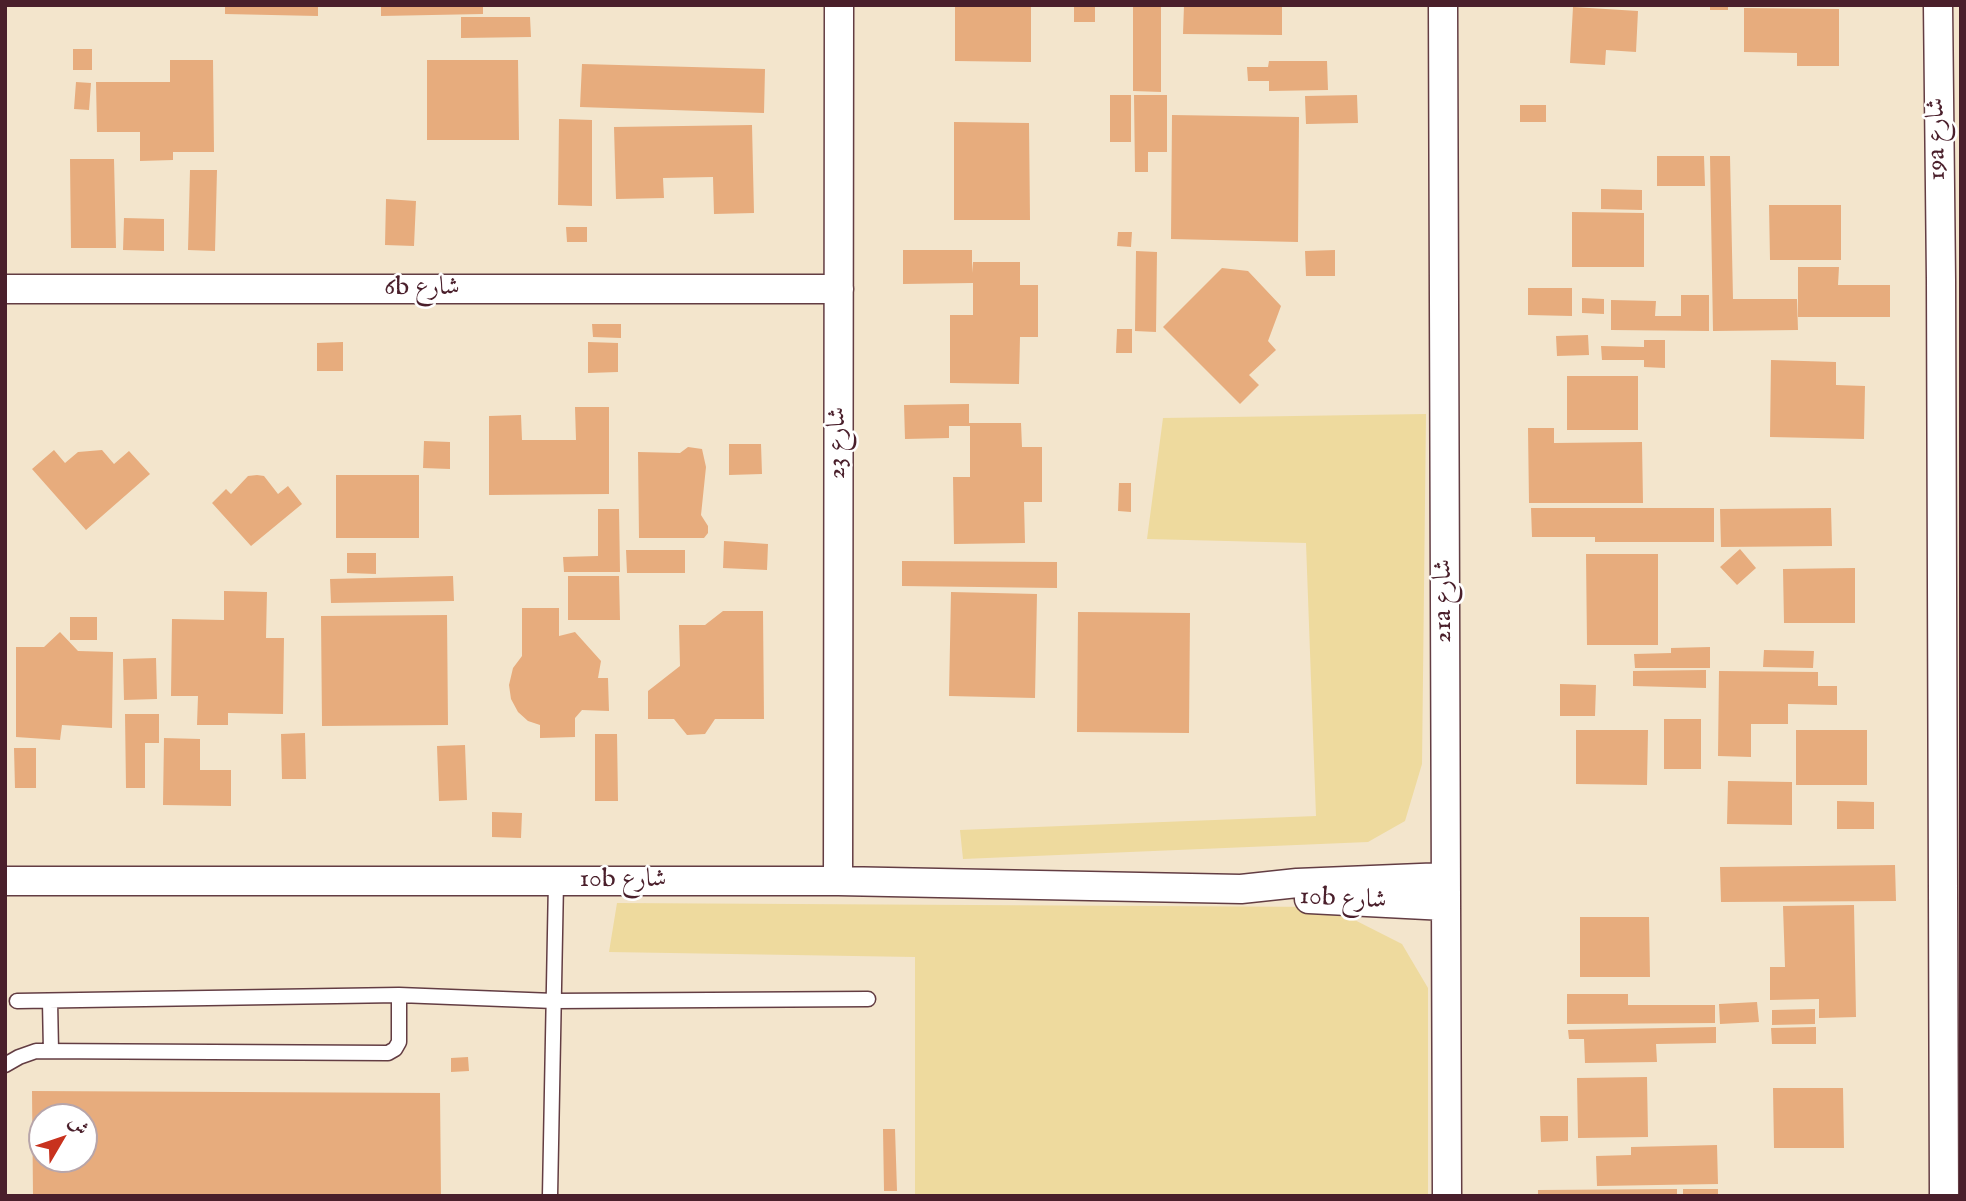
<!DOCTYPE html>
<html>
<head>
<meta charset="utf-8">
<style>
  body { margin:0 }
  #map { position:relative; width:1966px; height:1201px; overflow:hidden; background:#f3e5cc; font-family:"IM FELL English",Amiri,serif }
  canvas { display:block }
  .frame { position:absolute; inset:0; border:7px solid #4a1f2b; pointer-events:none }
  .north { position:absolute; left:28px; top:1103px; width:70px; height:70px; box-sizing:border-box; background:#fff; border:2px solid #b7a5aa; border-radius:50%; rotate:51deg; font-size:19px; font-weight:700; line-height:28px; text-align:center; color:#4a1f2b }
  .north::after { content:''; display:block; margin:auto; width:24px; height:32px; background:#c8321e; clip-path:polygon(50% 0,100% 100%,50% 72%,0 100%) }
</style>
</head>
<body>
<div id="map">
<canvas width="1966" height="1201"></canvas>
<div class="frame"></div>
<div class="north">ش</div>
</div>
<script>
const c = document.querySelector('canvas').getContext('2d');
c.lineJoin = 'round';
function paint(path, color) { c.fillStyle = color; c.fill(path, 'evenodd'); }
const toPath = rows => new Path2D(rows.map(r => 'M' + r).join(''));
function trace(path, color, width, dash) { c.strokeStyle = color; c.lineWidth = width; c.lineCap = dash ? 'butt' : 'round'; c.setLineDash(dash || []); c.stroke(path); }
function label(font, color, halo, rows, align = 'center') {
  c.font = font + ' "IM FELL English",Amiri,serif'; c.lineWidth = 5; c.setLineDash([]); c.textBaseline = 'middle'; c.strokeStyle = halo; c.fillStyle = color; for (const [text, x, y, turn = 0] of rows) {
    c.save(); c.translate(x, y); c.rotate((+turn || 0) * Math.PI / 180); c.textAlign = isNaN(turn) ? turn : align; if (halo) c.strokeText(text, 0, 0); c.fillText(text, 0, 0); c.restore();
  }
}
const sand = toPath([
  [1426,414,1422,764,1405,821,1368,842,963,859,960,830,1316,816,1306,543,1147,539,1163,418],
  [617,903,1329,907,1402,944,1428,988,1428,1196,915,1196,915,957,609,952]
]);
const building = toPath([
  [225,5,318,5,318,16,225,14],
  [381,5,483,5,483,14,381,16],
  [955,5,1031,5,1031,62,955,61],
  [1074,5,1095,5,1095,22,1074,22],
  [1133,5,1161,5,1161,92,1133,91],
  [1184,5,1282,5,1282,35,1183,34],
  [1710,5,1728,5,1728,10,1710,10],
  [1573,7,1638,11,1636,52,1606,50,1605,65,1570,63],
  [1744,8,1839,9,1839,66,1797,66,1797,53,1744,52],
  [461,17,530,17,531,37,461,38],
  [73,49,92,49,92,70,73,70],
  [170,60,213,60,214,152,173,152,173,160,140,161,140,132,97,132,96,82,170,82],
  [427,60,518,60,519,140,427,140],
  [1269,61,1327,61,1328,90,1269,91,1269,81,1248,81,1247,67,1268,67],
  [582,64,765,69,764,113,580,107],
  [76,82,91,83,89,110,74,109],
  [1110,95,1131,95,1131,142,1110,142],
  [1134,95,1167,95,1167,152,1148,152,1148,172,1135,172],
  [1357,95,1358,123,1306,124,1305,96],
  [1520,105,1546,105,1546,122,1520,122],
  [1172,115,1299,117,1298,242,1171,239],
  [559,119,592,120,592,206,558,205],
  [954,122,1029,123,1030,220,954,220],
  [752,125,754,213,714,214,713,177,663,178,664,198,616,199,614,127],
  [1657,156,1704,156,1705,186,1657,186],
  [1710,156,1730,156,1733,299,1797,299,1798,330,1713,331],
  [70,159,114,159,116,248,71,248],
  [190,170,217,170,215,251,188,250],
  [1601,189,1642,190,1642,210,1601,209],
  [386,199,416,201,414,246,385,245],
  [1769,205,1841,205,1841,260,1770,260],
  [1572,212,1644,213,1644,267,1572,267],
  [124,218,164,219,164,251,123,250],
  [566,227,587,227,587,242,567,242],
  [1118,232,1132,232,1131,247,1117,246],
  [903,250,972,250,972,273,973,262,1020,262,1020,285,1038,285,1038,337,1020,337,1019,384,950,383,950,315,973,315,973,283,903,284],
  [1335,250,1335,276,1306,276,1305,251],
  [1136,251,1157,252,1156,332,1135,331],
  [1798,267,1839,267,1838,285,1890,285,1890,317,1798,317],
  [1222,268,1248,271,1281,306,1268,341,1276,350,1249,375,1259,385,1240,404,1163,327],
  [1528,288,1572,288,1572,316,1528,315],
  [1681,295,1709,295,1709,331,1611,330,1611,300,1656,301,1655,316,1681,316],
  [1582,298,1604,299,1604,314,1582,313],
  [592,324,621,324,621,338,593,337],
  [1117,329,1132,329,1132,353,1116,353],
  [1588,335,1589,355,1557,356,1556,336],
  [1644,340,1665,340,1665,368,1644,367,1644,360,1602,360,1601,346,1644,347],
  [343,342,343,371,317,371,317,343],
  [588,342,618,343,618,372,588,373],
  [1771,360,1836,362,1836,385,1865,386,1864,439,1770,437],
  [1567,376,1638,376,1638,430,1567,430],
  [969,404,969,423,1021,423,1022,447,1042,447,1042,502,1024,502,1025,543,954,544,953,477,970,477,970,426,949,426,949,438,905,439,904,405],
  [575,407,609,407,609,494,489,495,489,416,521,415,522,440,576,440],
  [1528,428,1554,428,1554,443,1642,442,1643,503,1529,503],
  [424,441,450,442,450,469,423,468],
  [729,444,761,444,762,474,729,475],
  [688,447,702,449,706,467,701,515,708,526,708,533,704,538,639,538,638,452,680,453],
  [54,450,65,463,78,452,102,450,114,464,129,451,150,474,86,530,32,469],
  [257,475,264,476,278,494,288,486,302,504,251,546,212,503,226,489,231,494,248,476],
  [336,475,419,475,419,538,336,538],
  [1119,483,1131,483,1131,512,1118,511],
  [1531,508,1714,508,1714,542,1595,542,1595,537,1532,537],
  [1831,508,1832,546,1721,547,1720,509],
  [598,509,619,509,620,572,564,572,563,557,598,556],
  [724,541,768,544,767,570,723,568],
  [1740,549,1756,568,1737,585,1720,567],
  [626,550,685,550,685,573,627,573],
  [347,553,376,553,376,574,347,573],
  [1586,554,1658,554,1658,645,1587,645],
  [902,561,1057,562,1057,588,902,586],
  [1855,568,1855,623,1784,623,1783,569],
  [453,576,454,601,331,603,330,579],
  [568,576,619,576,620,620,568,620],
  [224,591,267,592,266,638,284,638,283,714,228,713,228,725,197,725,198,696,171,696,172,619,224,620],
  [951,592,1037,594,1035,698,949,696],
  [522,608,559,608,559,636,575,632,601,661,598,678,608,678,609,711,582,710,575,718,575,737,540,738,540,725,528,721,518,712,511,699,509,685,513,668,522,656],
  [723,611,763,611,764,719,715,719,705,734,687,735,674,719,648,719,648,691,680,666,679,625,705,625],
  [1078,612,1190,613,1189,733,1077,732],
  [447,615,448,725,322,726,321,616],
  [70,617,97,617,97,640,70,640],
  [60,632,78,651,113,652,112,728,62,725,60,740,16,737,16,647,44,647],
  [1710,647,1710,668,1635,668,1634,654,1671,653,1671,648],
  [1764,650,1814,651,1813,668,1763,667],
  [156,658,157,699,124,700,123,659],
  [1706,670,1706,688,1633,686,1633,671],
  [1719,671,1818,672,1818,686,1837,686,1837,705,1788,704,1788,724,1751,724,1751,757,1718,756],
  [1560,684,1596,685,1595,716,1560,716],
  [125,714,159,714,159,743,145,743,145,788,126,788],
  [1664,719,1701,719,1701,769,1664,769],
  [1576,730,1648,730,1647,785,1576,784],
  [1796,730,1867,730,1867,785,1796,785],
  [305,733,306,779,282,779,281,734],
  [595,734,617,734,618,801,595,801],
  [164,738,200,739,200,770,231,770,231,806,163,805],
  [465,745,467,800,439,801,437,746],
  [14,748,36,748,36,788,15,788],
  [1728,781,1792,782,1792,825,1727,824],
  [1837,801,1874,802,1874,829,1837,829],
  [492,812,522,813,521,838,492,837],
  [1895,865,1896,901,1721,902,1720,867],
  [1854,905,1856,1017,1819,1018,1819,999,1770,1000,1770,967,1785,967,1783,906],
  [1580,917,1649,917,1650,977,1580,977],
  [1567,994,1628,994,1628,1005,1715,1005,1715,1023,1567,1024],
  [1757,1002,1759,1022,1720,1024,1719,1004],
  [1815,1009,1815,1024,1772,1025,1772,1010],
  [1716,1027,1716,1043,1656,1044,1657,1062,1585,1063,1584,1039,1569,1039,1568,1030],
  [1816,1027,1816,1044,1772,1044,1771,1028],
  [468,1057,469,1071,451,1072,451,1058],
  [1647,1077,1648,1137,1578,1138,1577,1078],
  [1773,1088,1843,1088,1844,1148,1774,1148],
  [32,1091,440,1093,441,1196,33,1196],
  [42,1117,84,1117,84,1159,42,1159],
  [1540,1116,1568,1116,1568,1141,1541,1142],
  [883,1129,895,1129,897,1191,884,1191],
  [1717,1145,1718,1184,1597,1186,1596,1156,1631,1155,1631,1147],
  [1677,1189,1677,1196,1538,1196,1538,1190],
  [1683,1189,1718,1189,1718,1196,1683,1196]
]);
const service = toPath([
  [17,1001,399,995,554,1001,868,999],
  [50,1001,51,1051],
  [5,1065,19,1057,36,1051,388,1053,395,1049,399,1042,399,995],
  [550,1196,556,881]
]);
const minor = toPath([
  [1443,5,1447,1196],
  [1938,5,1941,280,1944,1196],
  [5,289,839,289],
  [5,881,838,881,1241,889,1297,883,1445,877],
  [838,881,839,5],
  [1309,899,1445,906]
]);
const streetNames = [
  ["19a شارع",1938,139,-91],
  ["6b شارع",422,289],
  ["شارع 23",839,443,-90],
  ["21a شارع",1445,601,-90],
  ["10b شارع",623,881],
  ["10b شارع",1343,900,3]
];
paint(sand, '#eeda9e');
paint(building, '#e7ac7d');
trace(service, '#633d43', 17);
trace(minor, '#633d43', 31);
trace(service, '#fff', 14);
trace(minor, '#fff', 28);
label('26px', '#4a1f2b', '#fff', streetNames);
</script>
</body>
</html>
